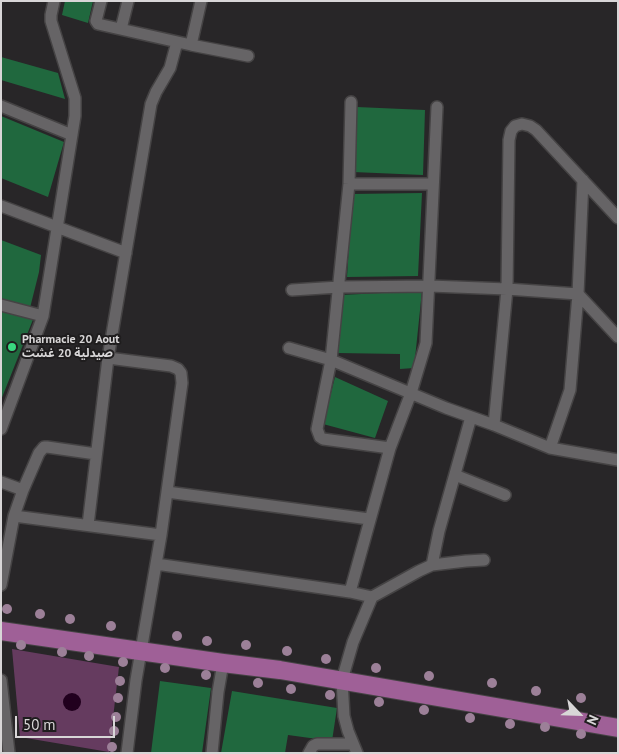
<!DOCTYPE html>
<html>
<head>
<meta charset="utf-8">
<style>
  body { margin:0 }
  #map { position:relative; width:619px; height:754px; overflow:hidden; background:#282628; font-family:"PT Sans",sans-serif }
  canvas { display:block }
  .frame { position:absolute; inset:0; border:2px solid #d8d6d7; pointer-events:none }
  .north { position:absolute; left:554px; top:689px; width:50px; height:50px; -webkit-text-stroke:4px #1f1d1e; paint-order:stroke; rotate:114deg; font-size:14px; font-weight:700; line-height:20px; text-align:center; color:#d8d6d7 }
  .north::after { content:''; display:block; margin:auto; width:18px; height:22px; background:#d8d6d7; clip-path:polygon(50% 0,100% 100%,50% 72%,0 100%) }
  .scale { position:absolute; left:15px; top:716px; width:100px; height:22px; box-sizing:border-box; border:2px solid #d8d6d7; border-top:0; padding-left:6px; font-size:15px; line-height:18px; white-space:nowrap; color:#d8d6d7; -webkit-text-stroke:4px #1f1d1e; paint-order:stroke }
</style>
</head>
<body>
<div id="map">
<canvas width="619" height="754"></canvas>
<div class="frame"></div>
<div class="north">N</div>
<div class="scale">50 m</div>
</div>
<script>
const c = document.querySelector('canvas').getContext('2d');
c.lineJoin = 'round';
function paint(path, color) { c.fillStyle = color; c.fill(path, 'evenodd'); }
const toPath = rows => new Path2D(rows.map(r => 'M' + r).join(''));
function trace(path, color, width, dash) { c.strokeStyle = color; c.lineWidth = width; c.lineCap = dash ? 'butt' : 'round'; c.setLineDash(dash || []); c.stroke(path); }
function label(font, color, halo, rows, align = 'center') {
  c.font = font + ' "PT Sans","Noto Sans Arabic",sans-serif'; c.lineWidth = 4; c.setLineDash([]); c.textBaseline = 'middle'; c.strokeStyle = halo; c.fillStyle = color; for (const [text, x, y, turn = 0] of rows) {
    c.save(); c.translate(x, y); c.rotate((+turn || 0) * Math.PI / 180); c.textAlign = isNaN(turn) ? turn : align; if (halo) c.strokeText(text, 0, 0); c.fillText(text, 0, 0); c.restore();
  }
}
const green = toPath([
  [12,649,119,667,109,752,20,737]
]);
const water = toPath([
  '63 702a9 9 0 1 1 18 0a9 9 0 1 1-18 0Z'
]);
const building = toPath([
  [65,1,93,1,88,23,62,15],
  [1,57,58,73,65,99,1,80],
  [357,107,425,110,423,175,353,172],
  [1,116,64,142,48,197,1,178],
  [422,193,418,276,347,277,352,194],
  [1,240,41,255,39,272,30,308,1,302],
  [422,291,414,368,400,369,400,354,337,353,341,295],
  [1,309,34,317,1,400],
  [335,377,388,401,375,438,323,424],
  [160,681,211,688,202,753,151,753],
  [232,691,337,708,332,741,288,735,285,753,221,753]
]);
const street = toPath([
  [101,1,96,21,98,24,191,45,248,56],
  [121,29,128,1],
  [191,45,201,1],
  [351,102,349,184,331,360,317,429,320,437,323,439,390,448],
  [1,106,72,135],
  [349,184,433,184],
  [1,206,126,253],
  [292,290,339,287,430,286,507,289,578,294,618,337],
  [1,305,43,316],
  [289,348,331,360,446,408,494,425,550,448,618,460],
  [108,358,171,366,178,369,181,373,182,383,161,535,136,680,127,753],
  [494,425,507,289,509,140,511,131,515,126,522,124,530,126,536,130,618,218],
  [1,429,43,316,75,116,75,98,51,21,51,15,54,1],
  [550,448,570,390,578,294,583,180],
  [455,475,505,495],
  [1,482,23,490,39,453,44,447,47,447,96,454],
  [167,492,369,519],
  [14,516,161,535],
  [88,525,108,358,151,104,156,92,170,68,177,42],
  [156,564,350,592,372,597,419,571,432,565,466,561,484,560],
  [432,565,439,531,471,417],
  [1,585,14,516,23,490],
  [350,592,390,448,411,393,426,343,437,107],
  [1,680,9,753],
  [212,753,218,692,223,663],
  [309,753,313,746,317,744,353,744],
  [357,753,348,731,344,716,342,680,353,642,372,597]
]);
const primary = toPath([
  [1,631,223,663,280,670,618,728]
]);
const trees = [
  [7,609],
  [40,614],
  [70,619],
  [111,626],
  [177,636],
  [207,641],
  [21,645],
  [246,645],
  [287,651],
  [62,652],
  [89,656],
  [326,659],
  [123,662],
  [165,668],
  [376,668],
  [206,675],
  [429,676],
  [120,681],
  [258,683],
  [492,683],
  [291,689],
  [536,691],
  [330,695],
  [118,698],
  [581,698],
  [379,702],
  [424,710],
  [116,717],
  [470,718],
  [510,724],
  [545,727],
  [114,731],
  [581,734],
  [112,747]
];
const markers = [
  [12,347,5,"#39d87f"]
];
const poiNames = [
  ["Pharmacie 20 Aout",22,340],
  ["صيدلية 20 غشت",22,354]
];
paint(green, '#653b5f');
paint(water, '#21001e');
paint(building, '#20683e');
trace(street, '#454344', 14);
trace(primary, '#454344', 20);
trace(street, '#666466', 11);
trace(primary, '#9f6097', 18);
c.fillStyle = '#9c8098';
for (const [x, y] of trees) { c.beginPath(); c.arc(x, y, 5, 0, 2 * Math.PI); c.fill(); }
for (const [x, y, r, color] of markers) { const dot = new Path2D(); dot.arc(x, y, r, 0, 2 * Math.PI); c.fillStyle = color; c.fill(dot); trace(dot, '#1f1d1e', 2); }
label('bold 12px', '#d8d6d7', '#1f1d1e', poiNames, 'left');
</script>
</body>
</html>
